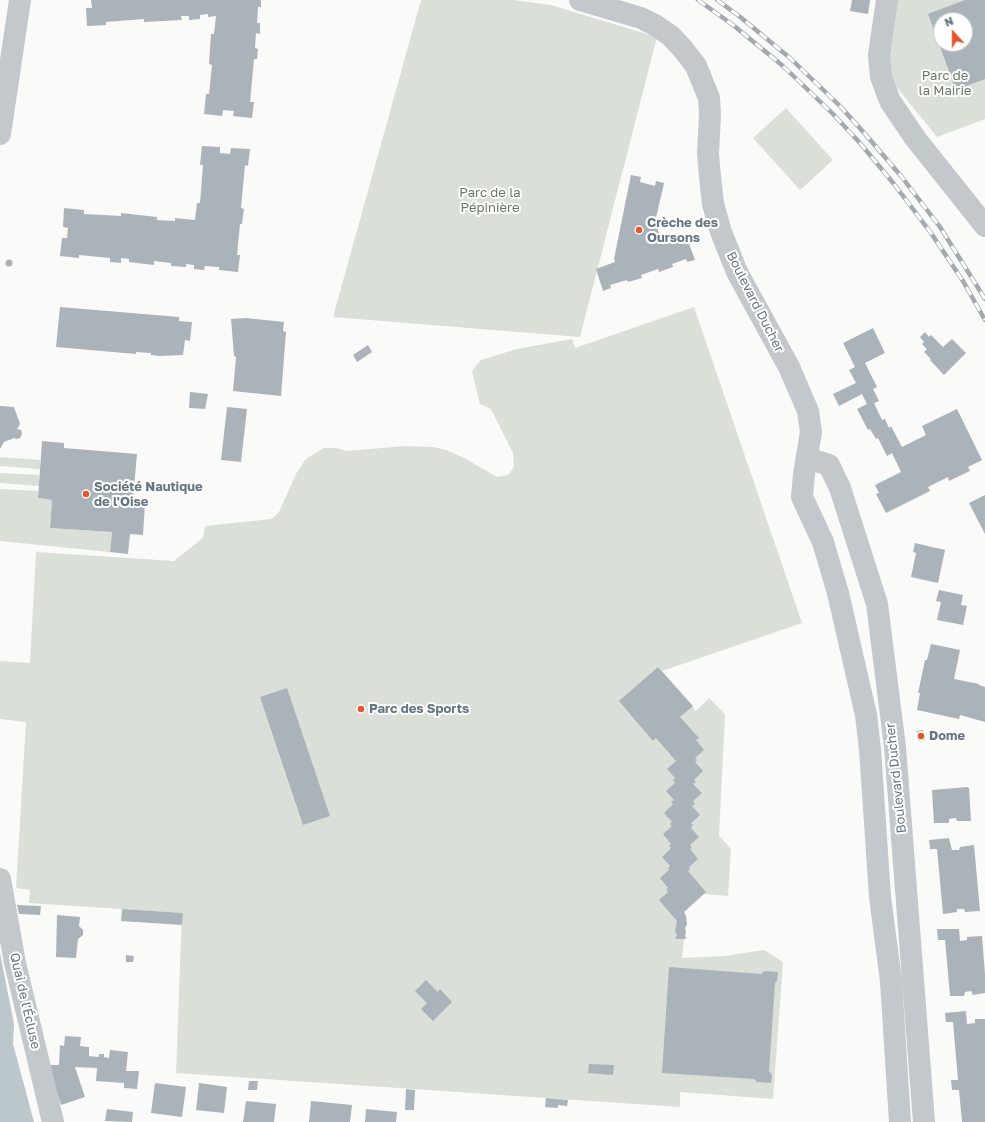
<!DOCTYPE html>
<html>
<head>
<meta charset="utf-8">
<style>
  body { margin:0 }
  #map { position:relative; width:985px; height:1122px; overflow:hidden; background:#fafaf8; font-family:"Golos Text",sans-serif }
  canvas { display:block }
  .north { position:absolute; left:933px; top:12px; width:40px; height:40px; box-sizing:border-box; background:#fff; border:1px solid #c1c8cd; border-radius:50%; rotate:339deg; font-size:11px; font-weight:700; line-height:16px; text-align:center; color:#657683 }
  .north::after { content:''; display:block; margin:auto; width:14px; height:18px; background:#e4572e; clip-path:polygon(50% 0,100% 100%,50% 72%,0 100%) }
</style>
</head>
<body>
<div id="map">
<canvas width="985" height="1122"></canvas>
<div class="north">N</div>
</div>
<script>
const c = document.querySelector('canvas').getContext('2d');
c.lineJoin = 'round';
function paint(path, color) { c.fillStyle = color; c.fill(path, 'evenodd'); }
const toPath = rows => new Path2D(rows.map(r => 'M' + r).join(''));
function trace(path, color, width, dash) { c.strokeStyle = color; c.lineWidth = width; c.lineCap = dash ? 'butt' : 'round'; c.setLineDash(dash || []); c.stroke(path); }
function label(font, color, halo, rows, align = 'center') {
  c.font = font + ' "Golos Text",sans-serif'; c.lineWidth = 4; c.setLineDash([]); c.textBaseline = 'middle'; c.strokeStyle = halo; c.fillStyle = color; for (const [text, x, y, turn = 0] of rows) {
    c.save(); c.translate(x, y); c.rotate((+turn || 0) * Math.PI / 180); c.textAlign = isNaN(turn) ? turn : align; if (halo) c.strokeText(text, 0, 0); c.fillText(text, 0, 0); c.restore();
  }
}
const green = toPath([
  [421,0,513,0,551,5,657,37,580,337,333,317],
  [896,0,985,0,985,119,937,137,894,84,889,76,888,50],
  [941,20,965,20,965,44,941,44],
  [786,108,833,160,800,190,753,138],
  [694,307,802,623,662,671,696,711,709,698,725,714,719,836,731,849,728,896,704,894,684,912,686,916,687,924,685,928,686,932,685,935,686,939,684,939,682,958,725,956,764,950,783,962,773,1099,680,1092,680,1107,176,1073,182,913,29,903,30,890,16,888,26,722,0,719,0,661,30,663,36,552,174,561,203,538,205,526,272,519,279,512,297,472,306,459,324,448,336,448,346,451,406,446,433,447,446,450,464,458,497,477,508,475,514,467,513,453,491,409,480,404,472,371,481,360,517,349,572,339,575,348],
  [0,457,40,460,40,469,0,466],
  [0,473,39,475,39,486,0,483],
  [0,489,38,491,38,498,52,500,50,528,112,532,110,552,0,541]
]);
const water = toPath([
  [0,953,14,1024,13,1044,34,1122,0,1122]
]);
const building = toPath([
  [91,0,261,0,261,7,258,7,257,23,260,23,260,34,256,33,255,48,258,49,257,59,254,59,250,102,254,102,252,118,233,116,234,111,223,110,222,116,204,114,206,94,209,94,212,65,209,64,211,34,214,34,216,16,208,17,208,14,200,15,200,19,189,20,189,16,181,16,182,20,144,22,144,19,106,22,106,25,87,26,86,8,92,8],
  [852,0,870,0,868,14,850,11],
  [965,0,985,0,985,79,956,90,928,14],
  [941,20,965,20,965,44,941,44],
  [202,146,220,147,220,153,230,154,231,148,250,149,248,166,245,165,241,208,244,209,242,224,240,224,237,255,240,255,238,272,219,270,219,267,205,266,204,270,194,269,194,265,186,264,186,267,171,266,171,263,154,261,154,265,129,262,129,259,121,258,121,263,110,262,110,258,79,255,79,258,60,256,62,238,67,238,68,228,63,227,64,208,84,210,84,214,121,216,121,213,157,217,157,220,175,221,175,218,195,220,197,203,200,203,203,165,200,165],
  [631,175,641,177,640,182,655,186,656,181,664,183,655,222,662,241,670,239,672,243,687,238,695,260,687,262,686,259,672,264,673,267,659,272,658,269,641,275,642,278,628,282,627,280,610,285,611,288,603,291,596,269,615,262,614,259],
  '5.5 263a3.5 3.5 0 1 1 7 0a3.5 3.5 0 1 1-7 0Z',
  [60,307,179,317,179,321,192,322,190,341,185,340,183,355,160,356,151,355,151,353,136,352,136,354,56,347],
  [246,318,284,322,283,331,286,332,281,396,233,391,236,357,234,356,231,319],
  [873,328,885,353,865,363,877,387,873,389,879,401,874,403,882,420,885,419,889,428,891,426,902,447,926,435,922,426,957,409,982,460,968,467,970,471,949,481,948,477,928,487,930,491,886,513,876,494,879,493,875,485,901,472,892,453,887,456,878,438,876,439,870,429,868,430,857,409,867,404,862,394,839,406,833,394,856,383,849,370,855,367,843,343],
  [925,332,929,337,931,335,943,347,952,339,966,353,944,375,930,360,931,359,924,352,927,349,922,344,924,342,920,337],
  [368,345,372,352,357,362,353,355],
  [190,392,208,394,205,409,189,408],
  [0,406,14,407,20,424,17,429,21,430,22,434,20,438,16,439,14,438,4,442,0,449],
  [227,407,247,409,241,462,221,460],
  [42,441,64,443,64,448,137,454,133,498,139,498,139,502,145,503,143,535,130,534,128,554,110,552,112,532,50,528,52,500,38,498],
  [985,495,985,534,969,503],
  [915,543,945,550,938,583,911,577,916,553,913,552],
  [939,590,963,595,961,605,967,606,963,625,937,620,941,602,936,601],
  [931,644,960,650,954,679,979,684,979,685,985,687,985,722,960,715,959,719,917,710,920,693,918,693,925,660,927,660],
  [658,667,693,706,680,717,699,738,696,740,704,750,695,758,697,760,695,762,703,771,694,780,696,782,693,784,702,793,693,801,695,804,692,806,700,815,691,823,693,825,691,828,699,837,690,845,692,848,690,849,698,859,689,867,690,869,688,871,706,892,684,912,686,916,687,924,685,928,686,932,685,935,686,939,675,939,677,935,675,931,677,921,659,900,668,892,666,889,668,888,660,878,669,870,668,868,670,866,662,857,671,848,669,846,671,844,663,834,672,826,670,824,672,822,664,813,673,804,671,802,674,800,666,791,675,783,673,780,675,778,667,769,676,761,656,738,653,741,619,701],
  [287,688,330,816,303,825,260,697],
  [923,730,925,740,919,741,917,731],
  [967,787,969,788,971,821,957,821,956,818,949,819,949,823,934,823,932,790],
  [949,838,952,850,959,850,960,847,974,845,980,911,965,912,964,909,957,909,957,912,943,914,937,849,930,849,929,840],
  [17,905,41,906,40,915,19,914],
  [122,909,183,913,182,925,121,921],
  [57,915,80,917,79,926,83,930,83,935,78,939,76,958,56,957],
  [937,929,959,929,960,941,967,940,967,937,982,936,985,974,985,993,973,995,971,991,965,992,964,996,950,996,945,940,938,940],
  [126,955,134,956,133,962,126,962],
  [669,967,761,974,764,971,778,972,777,981,775,983,769,1071,772,1075,771,1083,757,1082,754,1079,662,1073],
  [426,980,438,992,440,989,452,1002,433,1021,421,1009,427,1003,415,991],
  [966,1011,967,1024,975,1023,975,1019,985,1019,985,1122,962,1122,959,1090,952,1090,951,1080,958,1080,953,1022,946,1022,945,1013],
  [65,1036,81,1037,80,1046,89,1047,89,1056,99,1057,99,1054,104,1054,104,1057,109,1058,110,1050,128,1052,126,1071,139,1071,137,1089,124,1088,124,1083,96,1081,97,1068,75,1067,85,1097,61,1105,48,1065,59,1065,60,1045,64,1046],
  [589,1064,614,1065,613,1075,588,1073],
  [249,1081,258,1081,257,1090,248,1090],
  [155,1083,186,1087,182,1117,151,1113],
  [199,1083,227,1087,224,1113,196,1110],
  [406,1089,415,1090,414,1110,405,1110],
  [546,1098,568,1100,567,1106,558,1105,558,1108,545,1107],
  [246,1101,276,1104,274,1122,243,1122],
  [311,1101,352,1105,350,1122,309,1122],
  [107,1109,133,1112,132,1122,105,1121],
  [366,1109,397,1112,396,1122,365,1122]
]);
const minor = toPath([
  [580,0,641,18,655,25,671,36,683,49,696,66,709,98,710,115,708,154,710,177,713,204,721,232,737,272,789,367,808,411,811,432,804,474,802,497,823,542,838,593,866,715,870,749,880,897,891,981,900,1122],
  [887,0,879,55,881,77,890,101,915,138,985,226],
  [0,134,20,0],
  [807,458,829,465,840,488,877,604,895,747,924,1122],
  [0,879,15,963,53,1122]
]);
const rail = toPath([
  [698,0,733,25,783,66,832,113,860,143,894,184,931,233,963,281,985,320],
  [717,0,739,16,790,58,840,106,866,135,901,176,940,227,985,299]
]);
const markers = [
  [639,230,4,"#e4572e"],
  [86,494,4,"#e4572e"],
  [361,709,4,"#e4572e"],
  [921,736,4,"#e4572e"]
];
const parkNames = [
  ["Parc de",945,76],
  ["la Mairie",945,91],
  ["Parc de la",490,193],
  ["Pépinière",490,208]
];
const poiNames = [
  ["Crèche des",647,223],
  ["Oursons",647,238],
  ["Société Nautique",94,487],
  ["de l'Oise",94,502],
  ["Parc des Sports",369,709],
  ["Dome",929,736]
];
const streetNames = [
  ["Boulevard Ducher",755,302,63],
  ["Boulevard Ducher",896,778,-96],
  ["Quai de l'Écluse",25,1001,77]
];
paint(green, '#dadfd7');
paint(water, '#bbc7cb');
paint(building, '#aab3b9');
trace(minor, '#c3c8cc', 22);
trace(rail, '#a2aab0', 4.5);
trace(rail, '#fff', 3, [9]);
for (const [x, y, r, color] of markers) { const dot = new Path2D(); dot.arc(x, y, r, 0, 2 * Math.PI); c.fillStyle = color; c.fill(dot); trace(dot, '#fff', 1.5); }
label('13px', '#687a64', '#fff', parkNames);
label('bold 13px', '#657683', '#fff', poiNames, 'left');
label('13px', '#657683', '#fff', streetNames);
</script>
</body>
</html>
